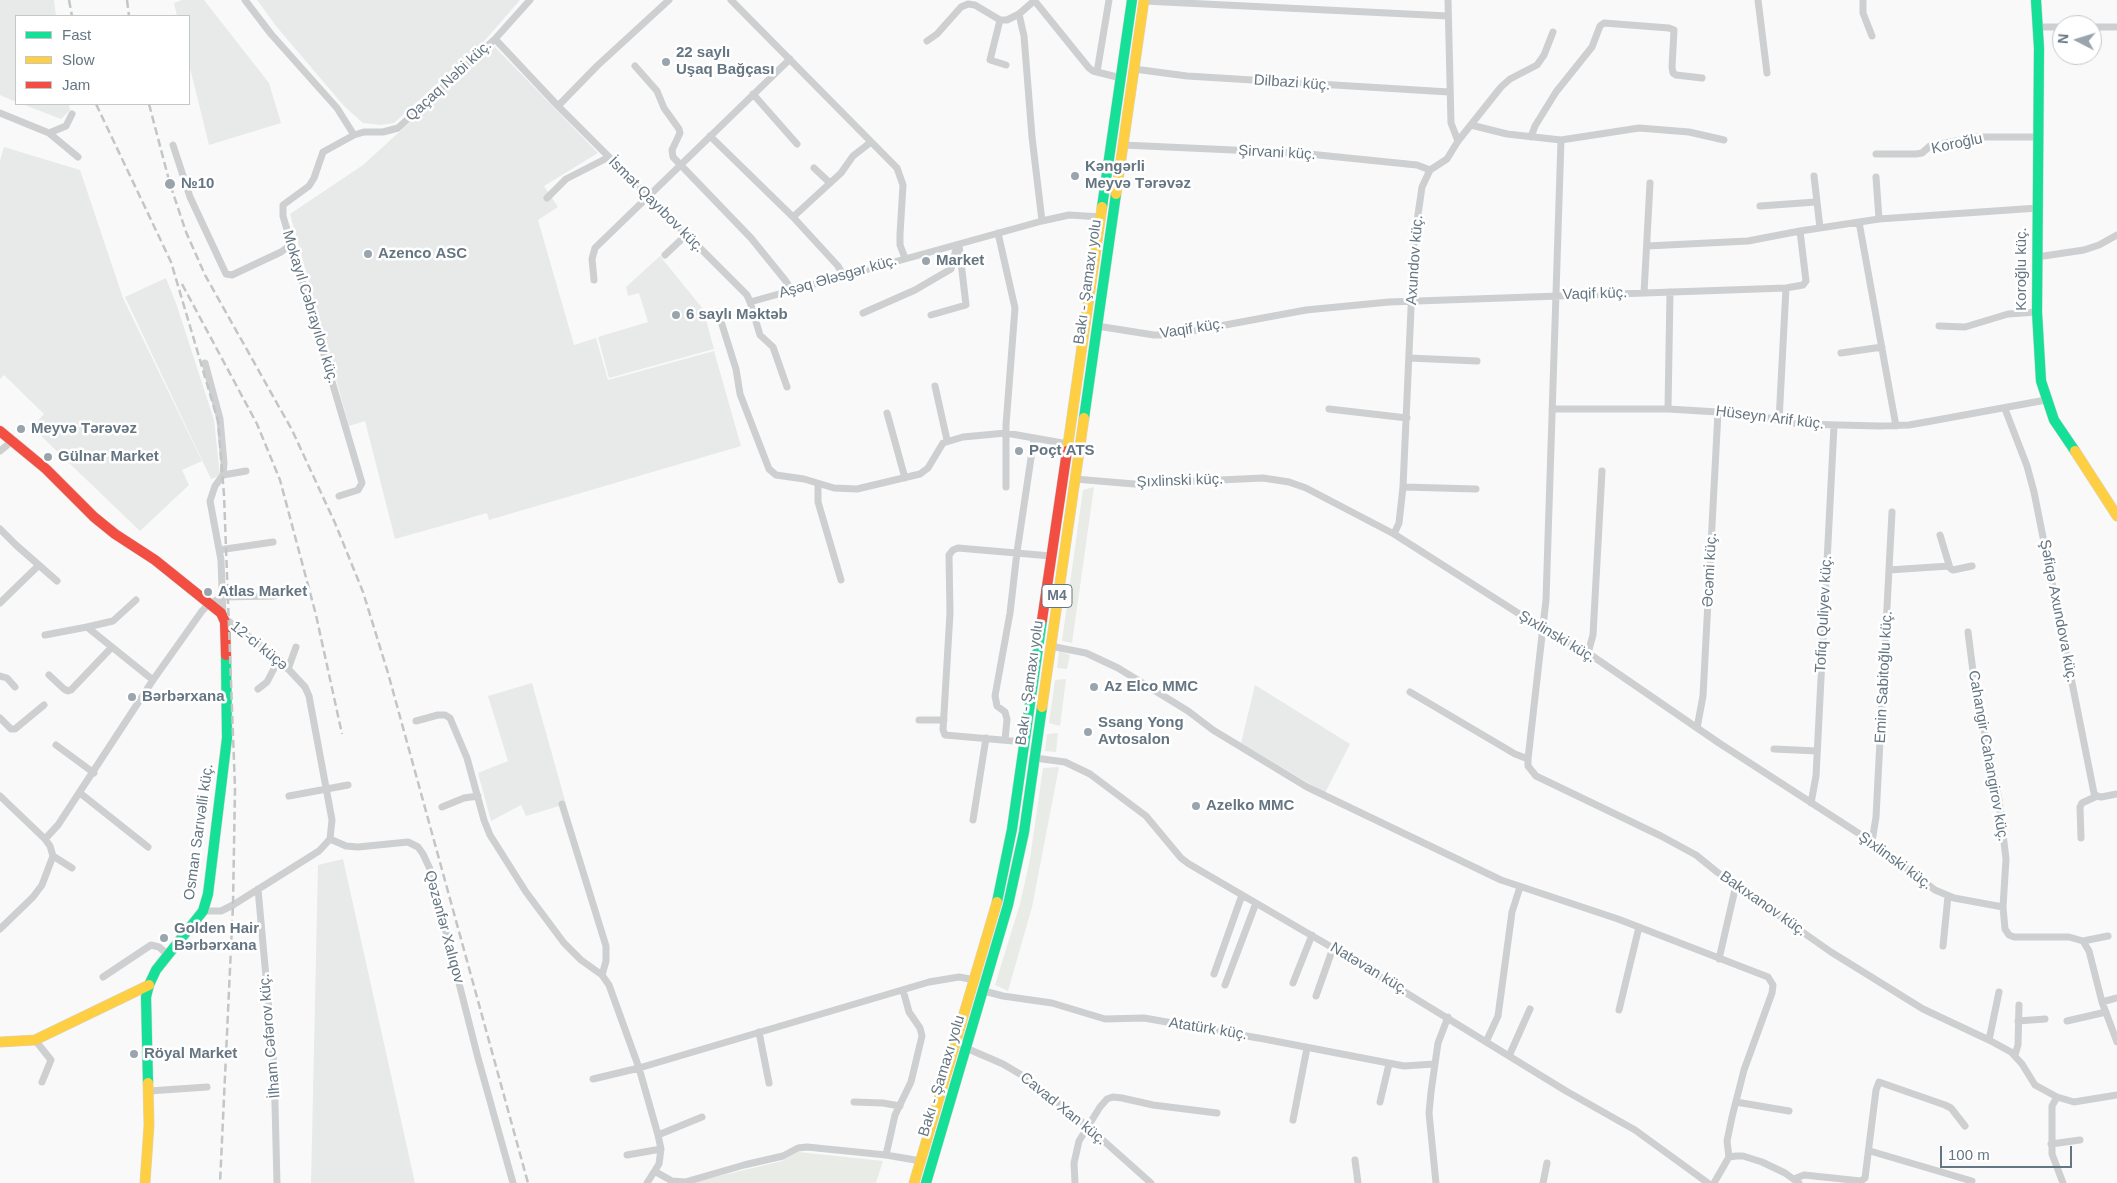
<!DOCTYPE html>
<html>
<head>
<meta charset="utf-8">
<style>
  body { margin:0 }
  #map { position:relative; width:2117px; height:1183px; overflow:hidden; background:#f9f9f9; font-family:Arial,sans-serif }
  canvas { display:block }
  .legend { position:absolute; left:15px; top:15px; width:175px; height:90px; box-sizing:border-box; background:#fff; border:1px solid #c1c8cd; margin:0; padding:6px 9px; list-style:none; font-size:15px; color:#657683 }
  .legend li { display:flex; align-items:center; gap:10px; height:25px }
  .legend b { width:25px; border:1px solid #c1c8cd }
  .north { position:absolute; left:2052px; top:15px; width:50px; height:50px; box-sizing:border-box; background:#fff; border:1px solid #c1c8cd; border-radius:50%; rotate:275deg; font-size:14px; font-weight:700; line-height:20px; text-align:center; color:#657683 }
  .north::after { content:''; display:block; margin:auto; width:18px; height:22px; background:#99a4ac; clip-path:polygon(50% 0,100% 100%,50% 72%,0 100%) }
  .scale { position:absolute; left:1940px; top:1146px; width:132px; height:22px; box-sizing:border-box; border:2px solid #657683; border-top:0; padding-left:6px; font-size:15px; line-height:18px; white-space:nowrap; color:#657683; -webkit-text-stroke:4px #fff; paint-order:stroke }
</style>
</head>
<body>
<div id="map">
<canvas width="2117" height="1183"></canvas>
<ul class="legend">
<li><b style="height:6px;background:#16e098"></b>Fast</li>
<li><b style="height:6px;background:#ffcf43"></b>Slow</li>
<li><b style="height:6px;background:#f24e42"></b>Jam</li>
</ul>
<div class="north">N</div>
<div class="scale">100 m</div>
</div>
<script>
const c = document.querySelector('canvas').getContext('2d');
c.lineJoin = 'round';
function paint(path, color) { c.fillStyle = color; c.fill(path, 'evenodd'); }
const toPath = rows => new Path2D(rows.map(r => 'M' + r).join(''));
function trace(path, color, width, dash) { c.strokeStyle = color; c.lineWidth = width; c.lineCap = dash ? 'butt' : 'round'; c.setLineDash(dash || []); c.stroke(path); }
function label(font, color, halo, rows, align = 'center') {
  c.font = font + ' Arial,sans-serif'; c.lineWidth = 5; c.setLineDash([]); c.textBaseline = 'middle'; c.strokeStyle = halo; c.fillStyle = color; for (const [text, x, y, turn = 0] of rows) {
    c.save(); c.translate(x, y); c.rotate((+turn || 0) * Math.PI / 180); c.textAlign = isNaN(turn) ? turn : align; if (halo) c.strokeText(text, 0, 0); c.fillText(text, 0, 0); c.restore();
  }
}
const built = toPath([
  [0,0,54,0,56,16,16,16,16,102,0,95],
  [182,0,204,0,269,83,281,123,209,145,189,64,189,16,177,16,174,3],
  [257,0,520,0,487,38,394,123,381,125,363,123,344,106,276,26],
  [494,46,598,153,544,186,558,207,538,220,574,345,596,338,608,380,714,351,741,446,489,520,487,513,395,539,365,421,349,426,290,214,363,165],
  [22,104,69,104,70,110,61,119],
  [4,147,80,170,123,298,202,461,182,470,189,485,140,531,41,436,44,433,35,424,44,414,4,375,0,379,0,161],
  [660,256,703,309,714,349,609,378,598,337,648,322,639,293,628,296,626,287],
  [166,278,177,306,214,420,220,476,211,479,125,297],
  [532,683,566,804,526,816,521,805,491,821,478,773,508,761,488,696],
  [1255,685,1350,744,1325,793,1241,743],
  [343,859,415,1183,311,1183,318,865]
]);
const green = toPath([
  [1094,487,1072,643,1062,641,1083,490],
  [1059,651,1070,655,1067,669,1057,668],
  [1066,679,1060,726,1049,723,1055,680],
  [1058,733,1056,752,1045,751,1047,734],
  [1059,767,1032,907,1008,991,995,985,1020,904,1030,859,1043,768],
  [798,1152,883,1161,876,1183,690,1183,782,1161]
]);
const street = toPath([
  [245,0,271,34,337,108,354,135],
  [731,0,897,168,903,185,900,234,900,245,905,258],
  [1034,0,1089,68,1093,71,1121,78],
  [1035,0,1019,14,1024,36,1032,137,1042,221],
  [1758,0,1767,73],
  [1863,0,1863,13,1872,36],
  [1144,1,1448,16],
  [1000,20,990,60,1006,65],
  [2038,27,2062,27],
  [2092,27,2117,27],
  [495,39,558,106,747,295,750,302,760,335,773,347,787,387],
  [927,41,937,34,961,7,968,4,975,5,1000,20,1007,20,1019,14],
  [635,66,657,91,664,108,679,129,680,133,672,150,673,157,751,238,785,280,792,291],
  [1134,69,1187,76,1449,92],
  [1097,72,1109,0],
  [753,94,797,144],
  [558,106,597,66,669,0],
  [0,113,49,133,66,126,72,114],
  [1471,125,1507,134,1561,140,1639,128,1689,132,1724,140],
  [49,133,78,157],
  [710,136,793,217,838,266,844,277],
  [1531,137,1535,126,1556,92,1592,47,1600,26,1604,23,1669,28,1674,30,1672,67,1673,73,1676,75,1702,78],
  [1458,141,1501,87,1510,79,1537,65,1544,55,1553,32],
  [173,145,190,197,226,274,232,275,281,252,292,244],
  [1123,145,1299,153,1417,165,1430,170],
  [1876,154,1916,154,1922,153,1930,146,1977,137,2039,137],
  [814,168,830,183],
  [1814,176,1820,228],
  [1876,177,1879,219],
  [547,198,566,179,609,157],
  [1760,206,1816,202],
  [793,217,841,173,853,156,871,142],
  [1859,222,1896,426],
  [998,233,1015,308,1006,425,1006,487],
  [1647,246,1748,241,1800,231],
  [665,255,686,235],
  [2037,257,2084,250,2099,245,2117,235],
  [594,280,592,259,595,248,790,59],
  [1644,293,1650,183],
  [750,302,1042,221,1069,215,1101,217],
  [718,312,736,369,740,394,769,469,776,475,804,479,834,488,857,489,920,474,928,468,943,443,963,437,1006,433,1068,444],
  [863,313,915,290,951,269,957,245],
  [931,315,966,305,959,245],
  [1097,326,1154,335,1171,335,1306,310,1389,302,1786,288,1803,285,1806,281,1800,231,1879,219,2038,208],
  [1939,326,1965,327,2008,314,2037,312],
  [1841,353,1882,347],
  [1409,358,1477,361],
  [205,363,220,419,224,463,223,475,215,486,210,501,221,560,223,617,279,659,305,687,309,696,332,820,330,839],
  [935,386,947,440],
  [1329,409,1407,418],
  [1552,409,1668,409,1718,412,1742,413,1799,424,1879,426,1909,425,1937,420,2046,400],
  [1668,409,1670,292],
  [2005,409,2027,466,2034,492,2094,793,2097,796,2101,797,2117,794],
  [887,413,905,478],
  [1779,421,1786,288],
  [0,451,11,442],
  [223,475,246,471],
  [1075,479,1134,484,1263,478,1289,482,1306,488,1394,534,1543,629,1588,653,1719,743,1872,842,1935,890,1954,898,2003,907],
  [818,484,818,502,841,580],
  [1403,487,1476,489],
  [339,496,358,490,362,483,283,216,283,205,309,186,314,178,323,152,354,135,364,132,383,132,398,128,495,39,530,0],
  [0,529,16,545,57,581],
  [1394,534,1399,523,1403,487,1414,242,1422,187,1430,170,1447,159,1458,141,1451,123,1448,0],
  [1940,535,1950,568,1953,570,1972,566],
  [219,550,273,542],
  [1889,570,1949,566],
  [0,603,38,566],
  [87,627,113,621,136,600],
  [1968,632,1975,687,1999,800,2006,859,2003,907,2005,929,2009,935,2014,937,2069,937,2083,941,2089,951,2102,1002,2117,1042],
  [45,635,87,627,153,680],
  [1050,646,1086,653,1118,668,1188,711,1213,730,1307,787,1501,880,1618,919,1768,977,1773,985,1772,993,1744,1070,1732,1117,1727,1141,1729,1157],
  [1588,653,1593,635,1602,471],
  [288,669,296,647],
  [49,675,64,689,68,691,71,690,111,648],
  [0,676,7,678,15,687],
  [258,689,267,682,279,659],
  [1410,692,1515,754,1528,759,1528,766,1536,776,1661,836,1696,855,1717,872,1831,952,1923,1009,1989,1040,2011,1052,2022,1064,2035,1085,2057,1097,2074,1102,2117,1095],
  [0,718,11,729,15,729,44,705],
  [919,720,944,720],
  [416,721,438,715,445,715,450,718,467,758,484,820,490,835,526,892,564,943,581,960,602,975,609,985,639,1068,658,1135,661,1149,659,1164,647,1183],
  [1697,728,1703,696,1718,412],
  [1005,740,1007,719,1005,712,997,706,995,696,1010,613,1017,552,1034,438],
  [1025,742,945,735,943,730,950,613,949,555,953,550,958,548,1051,556],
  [56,745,94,773],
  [1774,749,1817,751],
  [1035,758,1065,762,1090,774,1146,816,1181,858,1189,864,1333,948,1566,1091,1635,1130,1708,1183],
  [1528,759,1546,600,1561,140],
  [80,793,148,847],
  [0,796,45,839,58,825,153,680,202,611,209,604,223,597,274,596],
  [289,796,348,785],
  [1811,803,1816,776,1834,426],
  [562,804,606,946,606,961,602,975],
  [442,807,464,798,478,796],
  [973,820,986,738],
  [2081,838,2080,807,2082,803,2097,796],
  [330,839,346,846,358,847,408,842,418,847,423,854,430,869,478,1058,513,1183],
  [1872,842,1876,817,1892,512],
  [53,856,72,868],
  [258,889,274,1065,277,1183],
  [203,911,221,911,233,905,319,851,330,839],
  [0,929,33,897,42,885,53,856,50,846,45,839],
  [2083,941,2108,936],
  [1943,946,1948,896],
  [1719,959,1736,885],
  [1214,974,1242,895],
  [103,977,151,945,159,947,167,954],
  [1293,983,1312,935],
  [1225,985,1256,903],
  [984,991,1003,996,1052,1003,1105,1019,1144,1018,1264,1039,1404,1066,1434,1064],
  [1316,996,1333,948],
  [2102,1002,2117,998],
  [1619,1010,1639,927],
  [2018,1021,2045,1019],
  [2067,1021,2106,1012],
  [759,1032,769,1083],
  [35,1040,51,1060,42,1082],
  [1989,1040,1999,992],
  [1486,1042,1498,1016,1512,912,1520,887],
  [966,1048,1003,1064,1025,1077,1087,1126,1151,1183],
  [2015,1055,2018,1045,2019,1005],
  [1509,1056,1530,1009],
  [593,1079,639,1068,929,982,959,977,975,980],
  [149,1091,207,1087],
  [2057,1097,2052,1106,2052,1154,2063,1183],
  [854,1102,883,1103,900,1106],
  [1380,1102,1389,1064],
  [1736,1102,1789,1111],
  [1293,1120,1307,1048],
  [658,1135,702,1117],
  [2051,1144,2080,1140],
  [1870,1151,1972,1181],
  [627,1155,661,1149],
  [886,1155,895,1115,911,1082,922,1036,920,1028,909,1012,903,990],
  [1355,1160,1358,1183],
  [656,1172,672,1181,685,1182,744,1165,783,1156,798,1148,807,1147,886,1155,921,1161],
  [1794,1179,1804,1175,1861,1181,1865,1178,1876,1090,1879,1082,1945,1105,1951,1108,1965,1126],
  [1075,1183,1074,1163,1079,1141,1100,1107,1107,1099,1113,1097,1122,1098,1153,1105,1217,1113],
  [1436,1183,1429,1113,1431,1092,1438,1043,1448,1017],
  [1543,1183,1547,1163],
  [1714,1183,1729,1157,1736,1156,1743,1156,1762,1162,1785,1173,1799,1183]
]);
const fast = toPath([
  [2036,0,2039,48,2037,312,2041,381,2054,420,2075,451],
  [1102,207,1132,0],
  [1084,418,1116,194],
  [997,902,1012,829,1042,620],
  [148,1083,146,997,149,985,156,970,203,911,208,894,227,738,226,655],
  [926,1183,1008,905,1024,832,1042,707]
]);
const slow = toPath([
  [1116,194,1144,0],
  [1067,451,1102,207],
  [2075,451,2117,516],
  [1042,707,1084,418],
  [0,1042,35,1040,149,985],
  [145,1183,149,1125,148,1083],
  [914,1183,997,902]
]);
const jam = toPath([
  [0,431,46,469,94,517,115,534,155,560,221,613,225,622,226,655],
  [1042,620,1067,451]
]);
const rail = toPath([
  [69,0,72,16],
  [127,0,129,16],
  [96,104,171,262,218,421,224,495,235,788,233,905,220,1183],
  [149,104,170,184,186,232,205,275,292,430,335,523,363,592,388,673,528,1183],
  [182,284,257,424,280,480,316,615,342,734]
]);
const markers = [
  [666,62,5,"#99a4ac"],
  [1075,176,5,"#99a4ac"],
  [170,184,6,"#99a4ac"],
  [368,254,5,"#99a4ac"],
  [926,261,5,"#99a4ac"],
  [676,315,5,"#99a4ac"],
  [21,429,5,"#99a4ac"],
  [1019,451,5,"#99a4ac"],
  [48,457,5,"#99a4ac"],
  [208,592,5,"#99a4ac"],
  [1094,687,5,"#99a4ac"],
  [132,697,5,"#99a4ac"],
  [1088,732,5,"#99a4ac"],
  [1196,806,5,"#99a4ac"],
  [164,938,5,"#99a4ac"],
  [134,1054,5,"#99a4ac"]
];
const shields = [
  [1057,596,30]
];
const shieldNames = [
  ["M4",1057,596]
];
const poiNames = [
  ["22 saylı",676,53],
  ["Uşaq Bağçası",676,70],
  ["Kəngərli",1085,167],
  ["Meyvə Tərəvəz",1085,184],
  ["№10",181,184],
  ["Azenco ASC",378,254],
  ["Market",936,261],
  ["6 saylı Məktəb",686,315],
  ["Meyvə Tərəvəz",31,429],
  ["Poçt ATS",1029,451],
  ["Gülnar Market",58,457],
  ["Atlas Market",218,592],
  ["Az Elco MMC",1104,687],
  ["Bərbərxana",142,697],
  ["Ssang Yong",1098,723],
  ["Avtosalon",1098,740],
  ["Azelko MMC",1206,806],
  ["Golden Hair",174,929],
  ["Bərbərxana",174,946],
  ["Röyal Market",144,1054]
];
const streetNames = [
  ["Qaçaq Nəbi küç.",449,81,-43],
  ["Dilbazi küç.",1292,83,4],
  ["Koroğlu",1957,144,-12],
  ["Şirvani küç.",1277,153,3],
  ["İsmət Qayıbov küç.",656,205,45],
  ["Axundov küç.",1415,260,-86],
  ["Koroğlu küç.",2022,269,-90],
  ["Aşəq Ələsgər küç.",838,277,-16],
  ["Bakı - Şamaxı yolu",1088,282,-82],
  ["Vaqif küç.",1595,294,-2],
  ["Mokayıl Cəbrayılov küç.",310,307,73],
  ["Vaqif küç.",1192,329,-9],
  ["Hüseyn Arif küç.",1770,418,7],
  ["Şıxlinski küç.",1180,481,-2],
  ["Əcəmi küç.",1710,570,-87],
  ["Şəfiqə Axundova küç.",2058,611,79],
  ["Tofiq Quliyev küç.",1824,614,-87],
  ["Şıxlinski küç.",1557,637,31],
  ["12-ci küçə",259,646,39],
  ["Emin Sabitoğlu küç.",1884,677,-87],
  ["Bakı - Şamaxı yolu",1030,683,-82],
  ["Cahangir Cahangirov küç.",1988,756,80],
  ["Osman Sarıvəlli küç.",199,832,-82],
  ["Şıxlinski küç.",1895,861,36],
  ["Bakıxanov küç.",1763,904,35],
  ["Qəzənfər Xalıqov",444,927,75],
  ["Natəvan küç.",1369,969,31],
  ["Atatürk küç.",1208,1029,9],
  ["İlham Cəfərov küç.",270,1036,-95],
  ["Bakı - Şamaxı yolu",942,1076,-73],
  ["Cavad Xan küç.",1063,1109,39]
];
paint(built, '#e8e9e9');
paint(green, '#e8ebe6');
trace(fast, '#d5d6d7', 11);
trace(slow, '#d5d6d7', 11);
trace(jam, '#d5d6d7', 11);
trace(street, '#cecfd0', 7);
trace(fast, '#16e098', 10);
trace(slow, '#ffcf43', 10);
trace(jam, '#f24e42', 10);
trace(rail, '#c3c5c6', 2.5, [8, 4]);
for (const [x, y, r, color] of markers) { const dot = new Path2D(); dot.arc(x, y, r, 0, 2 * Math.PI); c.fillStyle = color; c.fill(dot); trace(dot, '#fff', 2); }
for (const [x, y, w] of shields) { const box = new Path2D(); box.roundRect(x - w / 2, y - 11.5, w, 23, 4); c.fillStyle = '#fff'; c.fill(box); trace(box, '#657683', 1); }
label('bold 14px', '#657683', null, shieldNames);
label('bold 15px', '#657683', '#fff', poiNames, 'left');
label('15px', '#657683', '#fff', streetNames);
</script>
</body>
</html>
